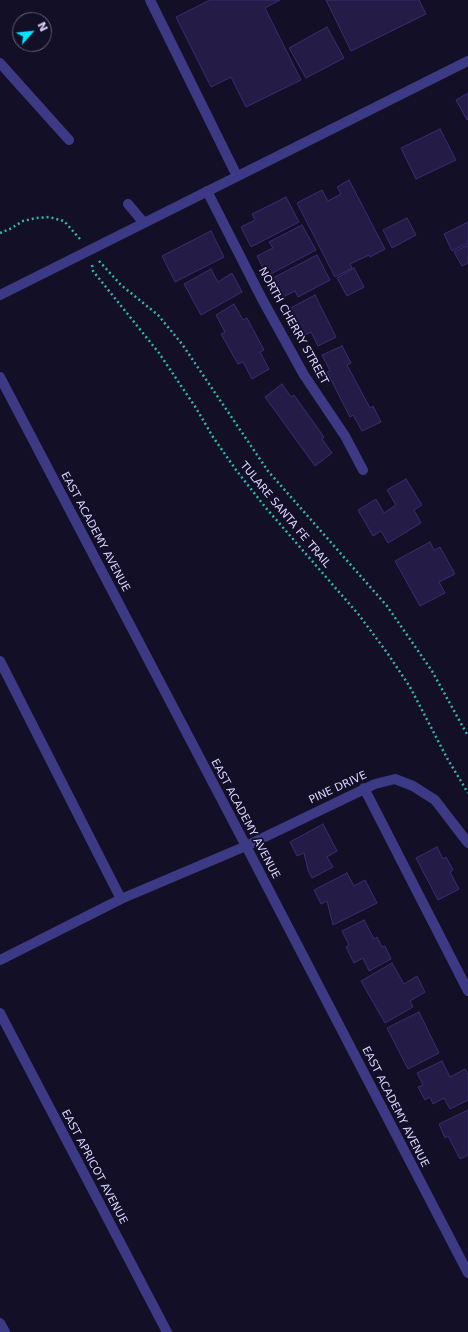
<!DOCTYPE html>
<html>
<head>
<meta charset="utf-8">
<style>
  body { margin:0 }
  #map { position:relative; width:468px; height:1332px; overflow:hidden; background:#130f26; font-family:"DejaVu Sans",sans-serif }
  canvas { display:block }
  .north { position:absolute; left:12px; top:12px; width:40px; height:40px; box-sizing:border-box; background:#130f26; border:1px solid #625e7d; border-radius:50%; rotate:63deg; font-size:11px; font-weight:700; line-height:16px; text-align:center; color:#d9d4ff }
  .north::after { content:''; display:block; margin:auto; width:14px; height:18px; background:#00e5ff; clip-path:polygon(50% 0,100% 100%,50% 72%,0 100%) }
</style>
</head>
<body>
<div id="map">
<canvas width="468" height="1332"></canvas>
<div class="north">N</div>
</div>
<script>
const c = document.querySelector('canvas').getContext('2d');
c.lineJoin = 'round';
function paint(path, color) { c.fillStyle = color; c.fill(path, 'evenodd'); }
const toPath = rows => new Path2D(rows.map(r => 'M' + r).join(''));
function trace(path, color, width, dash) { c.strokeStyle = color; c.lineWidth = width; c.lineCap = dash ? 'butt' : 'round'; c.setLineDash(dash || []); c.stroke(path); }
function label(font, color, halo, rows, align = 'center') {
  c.font = font + ' "DejaVu Sans",sans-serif'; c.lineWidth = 3.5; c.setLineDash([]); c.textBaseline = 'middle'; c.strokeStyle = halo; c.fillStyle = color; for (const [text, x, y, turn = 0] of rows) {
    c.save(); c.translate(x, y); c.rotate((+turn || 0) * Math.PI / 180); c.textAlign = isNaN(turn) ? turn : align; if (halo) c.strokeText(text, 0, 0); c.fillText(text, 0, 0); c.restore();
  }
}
const building = toPath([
  [210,0,280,0,265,8,301,80,246,107,231,77,211,87,176,17,210,0],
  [326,0,419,0,426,14,351,51,326,0],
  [327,27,344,58,306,78,289,48,327,27],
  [468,93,468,119,467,120,456,100,468,93],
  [440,129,456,160,416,179,401,148,440,129],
  [349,180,385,249,370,257,369,255,350,264,352,268,335,277,297,203,322,190,328,201,341,194,337,187,349,180],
  [286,197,299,222,251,247,241,227,255,220,252,214,286,197],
  [407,218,416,235,392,248,383,230,407,218],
  [468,222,468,243,452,251,444,234,468,222],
  [302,225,316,250,267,276,257,256,273,248,269,242,302,225],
  [211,231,224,257,175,282,162,256,211,231],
  [468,245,468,263,462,266,454,252,468,245],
  [317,255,330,280,298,297,295,291,279,299,269,280,317,255],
  [354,268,364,287,347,296,337,278,354,268],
  [211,269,218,282,232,273,242,292,201,315,184,284,211,269],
  [315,295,336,337,318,346,311,332,299,338,285,311,315,295],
  [234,304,243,320,247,318,264,350,260,352,269,369,252,379,243,362,238,364,221,334,225,332,216,315,234,304],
  [342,346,351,363,347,365,370,408,373,406,381,422,362,431,353,415,350,417,327,372,330,371,322,355,342,346],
  [282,384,291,397,294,395,324,437,322,439,332,453,315,466,265,397,282,384],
  [406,479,422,505,414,510,421,523,388,543,381,531,373,536,358,510,376,499,384,513,396,505,387,490,406,479],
  [430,542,434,550,440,547,455,574,439,582,445,593,420,606,395,561,430,542],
  [323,824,337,851,327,857,333,867,312,878,308,870,304,853,297,856,290,842,323,824],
  [437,847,443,859,446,857,453,870,450,872,459,889,438,900,416,858,437,847],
  [347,873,354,886,365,880,377,903,333,925,327,901,321,904,314,890,347,873],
  [364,920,374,939,377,937,382,947,385,946,391,959,369,971,363,958,354,963,346,947,349,945,342,931,364,920],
  [392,963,404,984,417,976,425,992,410,1001,413,1007,385,1023,361,981,392,963],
  [419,1012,439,1053,408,1069,387,1028,419,1012],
  [442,1061,450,1077,465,1069,468,1074,468,1100,450,1109,444,1098,433,1104,430,1097,425,1100,418,1087,423,1085,417,1073,442,1061],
  [468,1110,468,1155,460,1159,448,1136,445,1138,439,1124,468,1110]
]);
const path = toPath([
  [0,233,10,229,23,221,36,218,49,217,64,221,80,239],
  [99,261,121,285,158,315,182,344,268,471,387,606,432,671,468,736],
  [92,265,93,271,159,353,196,408,213,437,236,470,266,508,359,615,388,654,410,687,447,758,468,793]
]);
const minor = toPath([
  [150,0,237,176],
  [0,63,69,140],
  [207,191,262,299,304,375,345,436,363,470],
  [128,204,144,223],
  [0,295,468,61],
  [0,377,246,846,468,1273],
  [0,661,121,899],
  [364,788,468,991],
  [0,960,121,899,246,846,375,784,395,779,413,786,435,800,468,843],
  [0,1013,167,1332],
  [0,1323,5,1332]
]);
const streetNames = [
  ["NORTH CHERRY STREET",293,326,61],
  ["TULARE SANTA FE TRAIL",285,515,50],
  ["EAST ACADEMY AVENUE",95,532,62],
  ["PINE DRIVE",338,788,-25],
  ["EAST ACADEMY AVENUE",245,819,62],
  ["EAST ACADEMY AVENUE",395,1107,63],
  ["EAST APRICOT AVENUE",94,1167,62]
];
paint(building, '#241b47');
trace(building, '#3b2d73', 1);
trace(path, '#2fb8b0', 2.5, [2, 3]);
trace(minor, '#3d3a85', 10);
label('11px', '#d9d4ff', '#130f26', streetNames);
</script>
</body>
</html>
